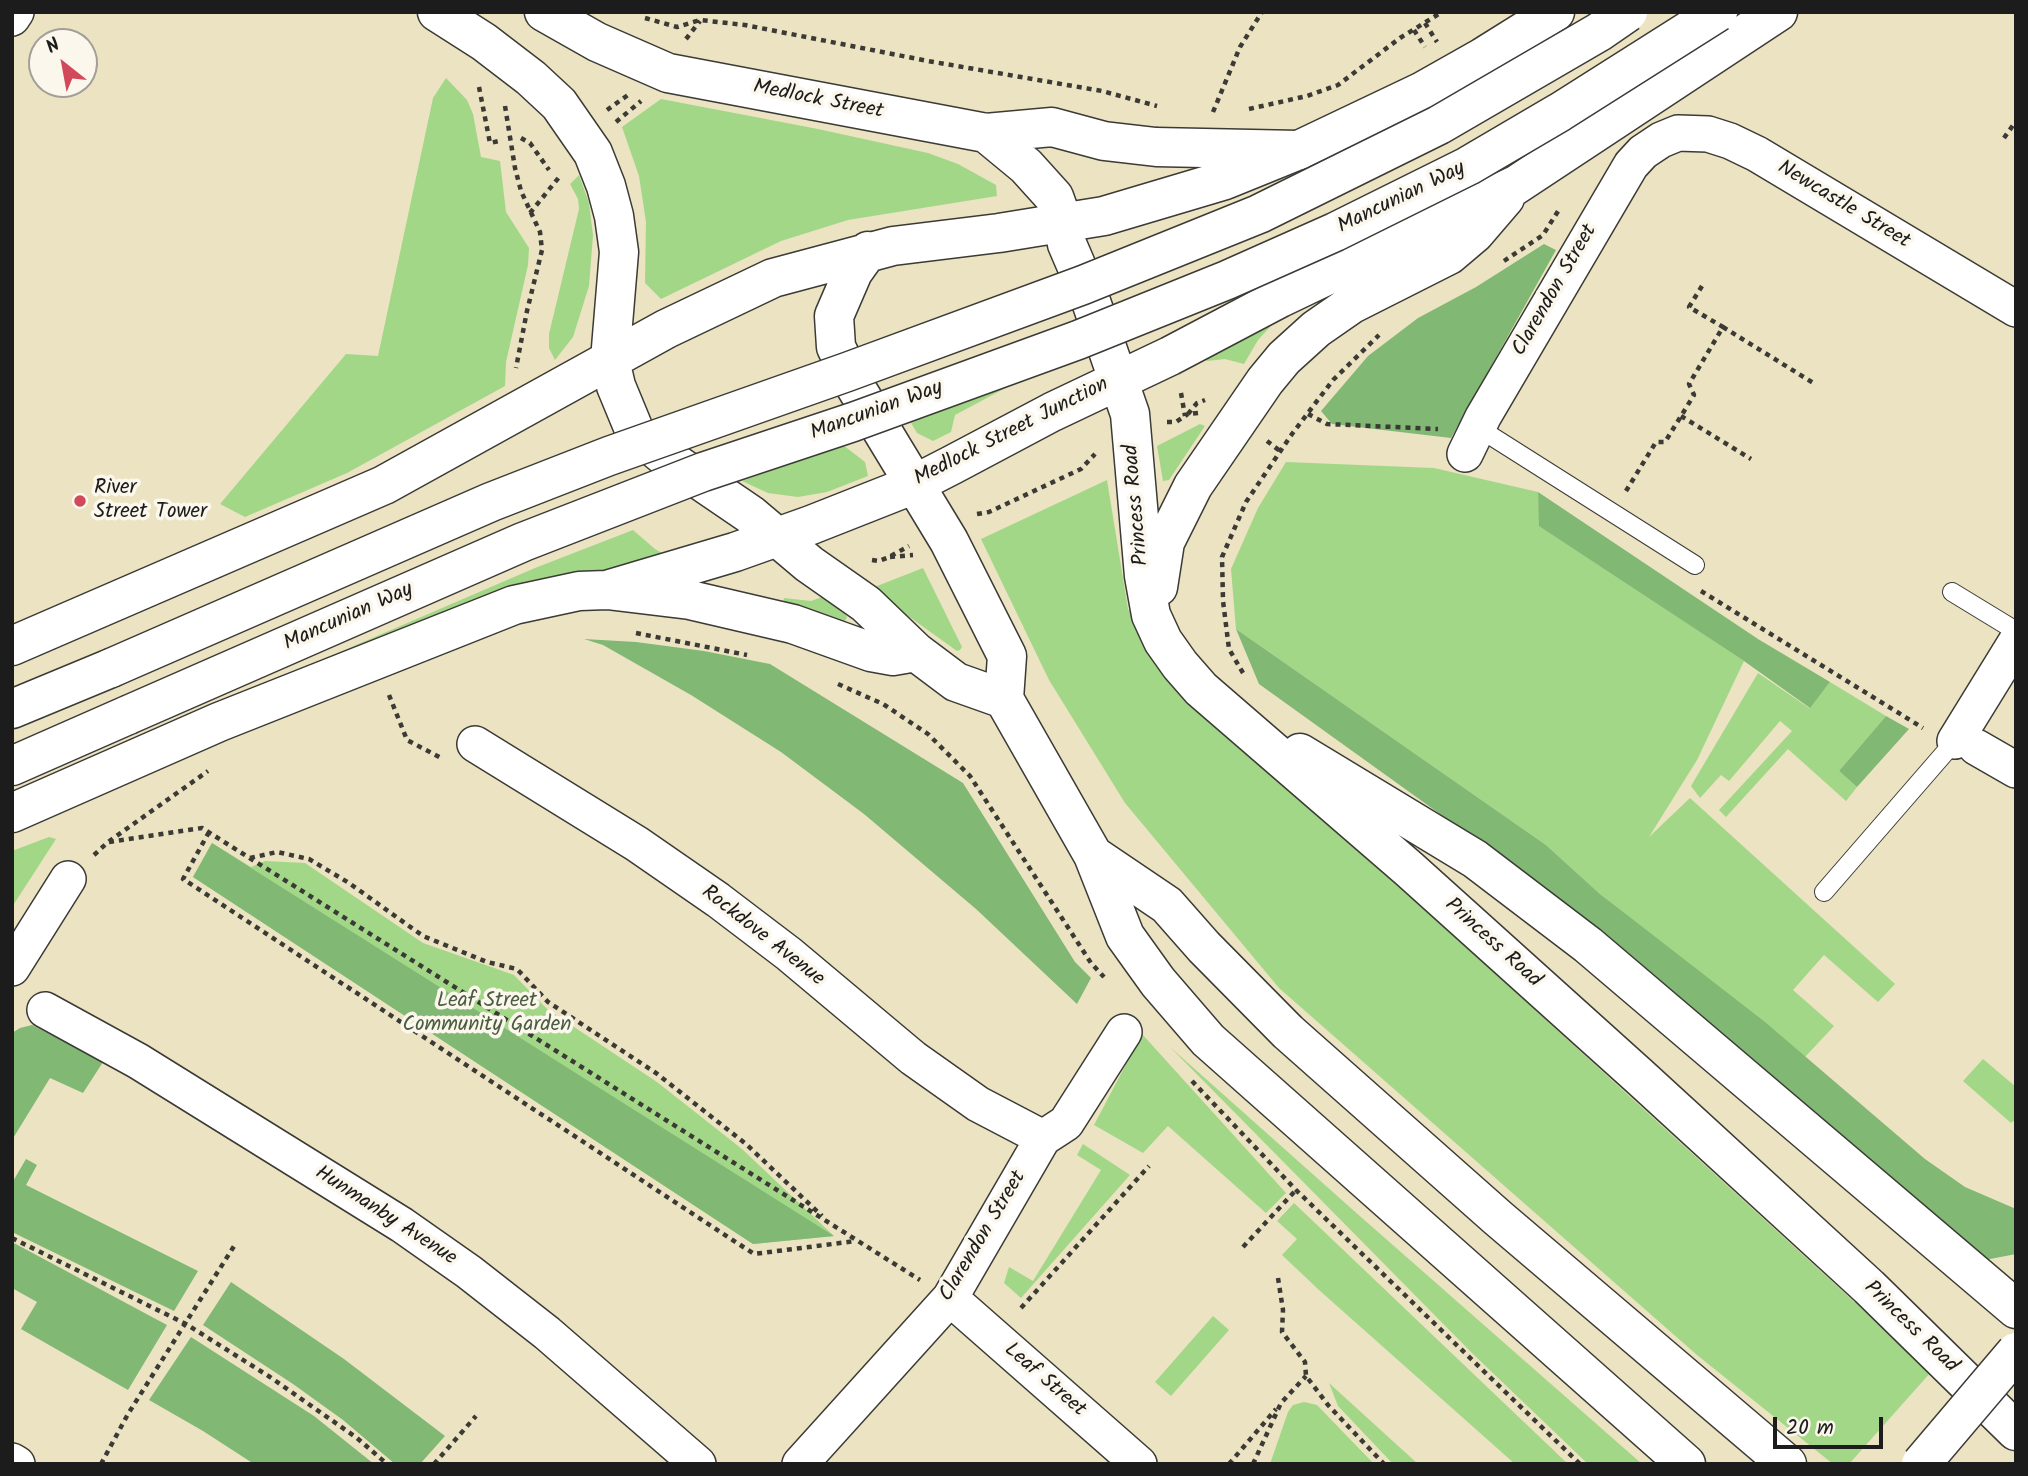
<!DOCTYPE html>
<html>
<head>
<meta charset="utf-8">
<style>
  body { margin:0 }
  #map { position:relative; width:2028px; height:1476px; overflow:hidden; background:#ebe3c2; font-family:Kalam,sans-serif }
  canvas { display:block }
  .frame { position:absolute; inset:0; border:14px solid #1c1c1c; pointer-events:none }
  .north { position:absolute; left:28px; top:28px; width:70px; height:70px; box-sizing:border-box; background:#fbf7ec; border:2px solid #a29f99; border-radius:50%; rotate:329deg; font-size:19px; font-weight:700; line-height:28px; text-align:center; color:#1c1c1c }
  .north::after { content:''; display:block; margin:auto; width:24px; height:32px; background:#d1495b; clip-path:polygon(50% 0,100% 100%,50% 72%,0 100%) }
  .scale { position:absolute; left:1773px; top:1417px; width:110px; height:32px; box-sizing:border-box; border:4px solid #1c1c1c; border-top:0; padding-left:9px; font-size:21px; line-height:24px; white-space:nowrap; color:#1c1c1c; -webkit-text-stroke:5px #fbf7ec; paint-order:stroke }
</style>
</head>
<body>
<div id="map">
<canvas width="2028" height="1476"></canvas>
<div class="frame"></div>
<div class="north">N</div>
<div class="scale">20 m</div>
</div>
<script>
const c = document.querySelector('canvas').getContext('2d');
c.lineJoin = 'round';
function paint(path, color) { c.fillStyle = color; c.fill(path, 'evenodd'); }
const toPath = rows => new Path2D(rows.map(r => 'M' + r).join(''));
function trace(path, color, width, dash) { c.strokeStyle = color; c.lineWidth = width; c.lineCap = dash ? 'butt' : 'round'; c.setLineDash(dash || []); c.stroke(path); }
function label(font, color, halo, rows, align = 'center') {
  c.font = font + ' Kalam,sans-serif'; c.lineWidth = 7; c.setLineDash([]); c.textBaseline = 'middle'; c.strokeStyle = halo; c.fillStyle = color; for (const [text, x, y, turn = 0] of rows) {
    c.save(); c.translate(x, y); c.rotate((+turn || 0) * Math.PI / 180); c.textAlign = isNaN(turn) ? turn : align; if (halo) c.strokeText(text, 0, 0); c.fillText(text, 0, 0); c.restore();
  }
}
const green = toPath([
  [446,78,467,100,473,114,481,157,500,161,506,212,529,248,528,265,506,362,505,386,347,473,245,517,220,504,346,354,378,356,433,98],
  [661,99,818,129,928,153,958,164,996,185,997,196,848,220,781,241,661,299,645,283,646,222,639,176,622,127],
  [579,175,589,203,593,235,589,286,573,337,555,360,549,348,549,334,579,209,578,199,570,184],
  [1272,321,1270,327,1258,340,1244,364,1225,359,1207,361,1203,354],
  [1013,384,955,415,951,432,933,441,917,433,910,421],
  [1200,424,1205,426,1169,480,1163,481,1157,446],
  [843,445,865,462,868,476,827,492,798,497,768,493,742,481],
  [1286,462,1434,468,1538,492,1540,526,1744,661,1697,760,1649,837,1690,798,1895,984,1878,1002,1824,955,1793,990,1834,1026,1805,1057,1600,894,1546,845,1236,629,1231,569,1258,508],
  [1107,480,1128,609,1166,676,1323,816,1931,1372,1849,1464,1833,1464,1697,1355,1279,988,1125,803,1049,680,981,539],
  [633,530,655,549,674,560,205,710,535,568],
  [923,568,962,647,960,650,957,651,904,613,867,590],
  [822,597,845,614,847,617,844,623,782,609,784,598,811,601],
  [1758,673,1809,708,1830,682,1886,716,1839,771,1857,787,1846,801,1788,749,1726,817,1719,810,1792,731,1780,721,1729,781,1721,775,1700,798,1691,786],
  [49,837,56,839,12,907,12,851],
  [212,843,251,867,265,861,305,863,423,943,514,975,547,1009,657,1082,742,1149,834,1236,753,1244,193,877],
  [1142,1034,1286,1193,1266,1213,1168,1126,1143,1153,1094,1125],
  [1170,1047,1353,1210,1642,1464,1588,1464,1473,1354],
  [1983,1059,2016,1087,2016,1123,2013,1121,2011,1123,1963,1081],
  [1083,1144,1130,1175,1021,1298,1004,1283,1009,1267,1033,1281,1101,1170,1077,1155],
  [1294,1203,1568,1464,1515,1464,1319,1290,1282,1255,1297,1239,1277,1221],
  [1213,1316,1229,1330,1171,1396,1155,1382],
  [1329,1383,1418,1464,1393,1464,1338,1406],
  [1304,1402,1317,1405,1374,1464,1270,1464,1288,1412,1293,1405]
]);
const forest = toPath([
  [1544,244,1556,250,1451,438,1332,424,1321,411,1368,356,1418,318,1476,287],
  [1538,492,1758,639,1830,682,1810,708,1744,661,1539,526],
  [1236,629,1546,845,1600,894,1765,1022,1925,1159,1965,1187,2016,1209,2016,1254,1985,1260,1472,837,1259,684],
  [584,639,636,642,704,651,770,664,963,783,1075,962,1091,978,1077,1004,976,909,864,814,781,752,691,695,603,645],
  [1886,716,1909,729,1857,787,1839,771],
  [212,843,251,868,834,1236,753,1244,193,877],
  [32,1025,103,1062,83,1093,50,1078,12,1140,12,1033,20,1028],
  [26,1159,37,1165,26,1185,198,1271,174,1311,12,1232,12,1183],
  [12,1242,167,1325,128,1390,21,1329,37,1302,12,1288],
  [231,1282,344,1359,445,1436,420,1464,395,1464,343,1420,293,1384,203,1325],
  [191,1337,314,1416,374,1464,254,1464,203,1431,149,1400]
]);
const path = toPath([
  [645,18,677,27,700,20,745,25,928,61,1102,91,1157,106],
  [1425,23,1437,42],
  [1414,30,1425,47],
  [686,39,700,21],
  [479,87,490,143,499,141],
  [505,106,515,168,521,191,540,232,542,250,527,311,516,368],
  [1249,109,1307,96,1338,85,1400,38,1442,12],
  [607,110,628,95],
  [1213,112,1240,47,1262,12],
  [616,122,641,101],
  [521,138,530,143,549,170],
  [2004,138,2016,121],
  [530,213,560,176],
  [1504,261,1543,235,1560,208],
  [1702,286,1689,307,1723,327],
  [1181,393,1185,416],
  [1198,413,1188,414,1197,403,1205,400],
  [1308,414,1327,424,1438,429],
  [1681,416,1751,459],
  [1167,422,1176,422,1188,414],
  [1267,441,1280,451],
  [1626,491,1656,442,1665,442,1694,395,1689,384,1723,327,1815,384],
  [977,514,989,512,1081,469,1095,454],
  [890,557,913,555],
  [872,560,879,561,889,557,909,546],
  [1701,591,1923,728],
  [636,633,747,655],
  [1243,673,1229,649,1223,601,1222,557,1246,502,1292,434,1333,380,1379,335],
  [838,684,883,704,928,734,970,776,1091,963,1104,977],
  [389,695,407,740,443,759],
  [209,832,183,879,754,1254,856,1241],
  [109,842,202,828,920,1280],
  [94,855,108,842,208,771],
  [250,858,277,852,309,859,349,883,423,936,487,962,517,969,548,1002,656,1073,746,1144,822,1216],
  [1192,1081,1296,1190,1580,1464],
  [12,1238,186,1324,270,1377,357,1438,387,1464],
  [1243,1247,1296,1190],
  [1278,1278,1283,1310,1282,1332,1305,1362,1306,1376,1328,1405,1384,1464],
  [1021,1308,1149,1166],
  [101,1464,128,1414,236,1243],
  [434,1464,476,1416],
  [1229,1464,1276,1409],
  [1253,1464,1281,1403,1306,1376]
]);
const lane = toPath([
  [1477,427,1695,565],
  [1952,592,2016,631],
  [1824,892,1955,741]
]);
const street = toPath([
  [12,18,16,12],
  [1465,454,1483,417,1631,165,1643,152,1661,140,1678,133,1708,134,1730,141,1757,154,2016,309],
  [1955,741,2016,642],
  [475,744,637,844,718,900,789,954,913,1058,978,1104,1043,1138],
  [1976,747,2016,770],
  [12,968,68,879],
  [45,1010,138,1061,402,1225,469,1272,547,1333,698,1464],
  [950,1298,1139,1464],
  [12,1461,17,1464],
  [800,1464,950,1298,1043,1138,1066,1123,1124,1032]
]);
const primary = toPath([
  [437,12,484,42,531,78,559,104,593,153,606,186,614,216,619,252,610,360],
  [544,12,597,42,668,73,986,133,1026,166,1054,197,1063,222],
  [986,133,1052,127,1104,141,1156,147,1299,150]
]);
const highway = toPath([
  [1063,222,1067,244,1088,293,1130,414,1144,576,1151,615,1163,641,1180,665,1201,689,1409,869,1640,1077,1869,1287,2016,1431],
  [868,251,853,272,834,316,836,347,855,386,949,541,1007,656,1004,699],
  [610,360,616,386,635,432,663,455,751,515,809,564,866,604,916,652,956,682,1004,699,1093,855,1167,905,1204,947,1288,1032,1498,1218,1787,1464],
  [1158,587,1165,542,1193,486,1265,381,1284,358,1316,329,1352,304,1449,255,1475,233,1505,198],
  [607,590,735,552,811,525,915,484,952,465,1052,412,1170,356,1280,298,1516,185,1778,12],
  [12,646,384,485,666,329,773,278,893,246,999,233,1104,216,1225,180,1299,150,1421,92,1483,57,1555,12],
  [12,709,111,668],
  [1300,753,1475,859,1588,945,2016,1309],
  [12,766,128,715],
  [12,813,219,722,514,605,579,591,607,590,690,600,793,624,871,652,893,656,916,652],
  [1093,855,1125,936,1158,982,1208,1040,1686,1464]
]);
const primaryBridge = toPath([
  [1921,1464,2016,1352]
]);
const highwayBridge = toPath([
  [111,668,491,502,609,456,847,372,1083,285,1259,214,1439,125,1599,32,1628,12],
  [128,715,523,542,703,472,853,422,1078,340,1227,280,1335,232,1468,166,1560,112,1718,12]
]);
const markers = [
  [80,501,7,"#d1495b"]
];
const streetNames = [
  ["Medlock Street",818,101,11],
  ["Mancunian Way",1402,199,-26],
  ["Newcastle Street",1843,206,31],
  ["Clarendon Street",1556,291,-60],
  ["Mancunian Way",877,412,-20],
  ["Medlock Street Junction",1012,433,-27],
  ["Princess Road",1138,505,-95],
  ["Mancunian Way",349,618,-24],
  ["Rockdove Avenue",762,937,38],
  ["Princess Road",1492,944,42],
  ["Hunmanby Avenue",385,1217,33],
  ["Clarendon Street",984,1237,-59],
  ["Princess Road",1910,1328,44],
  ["Leaf Street",1044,1381,41]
];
const poiNames = [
  ["River",94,489],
  ["Street Tower",94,513]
];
const parkNames = [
  ["Leaf Street",487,1002],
  ["Community Garden",487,1026]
];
paint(green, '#a2d787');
paint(forest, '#81b874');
trace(lane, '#3b3a35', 20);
trace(street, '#3b3a35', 38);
trace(primary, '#3b3a35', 41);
trace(highway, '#3b3a35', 41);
trace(path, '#3b3a35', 4.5, [5, 5]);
trace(lane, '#fff', 18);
trace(street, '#fff', 35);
trace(primary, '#fff', 38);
trace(highway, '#fff', 38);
trace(primaryBridge, '#3b3a35', 41, []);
trace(highwayBridge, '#3b3a35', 41, []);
trace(primaryBridge, '#fff', 38);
trace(highwayBridge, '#fff', 38);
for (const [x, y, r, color] of markers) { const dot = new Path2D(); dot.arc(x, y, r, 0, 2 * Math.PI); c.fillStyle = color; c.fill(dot); trace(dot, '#fbf7ec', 2.5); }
label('21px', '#1c1c1c', '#fbf7ec', streetNames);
label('21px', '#1c1c1c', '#fbf7ec', poiNames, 'left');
label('21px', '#4b5d41', '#fbf7ec', parkNames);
</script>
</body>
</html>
